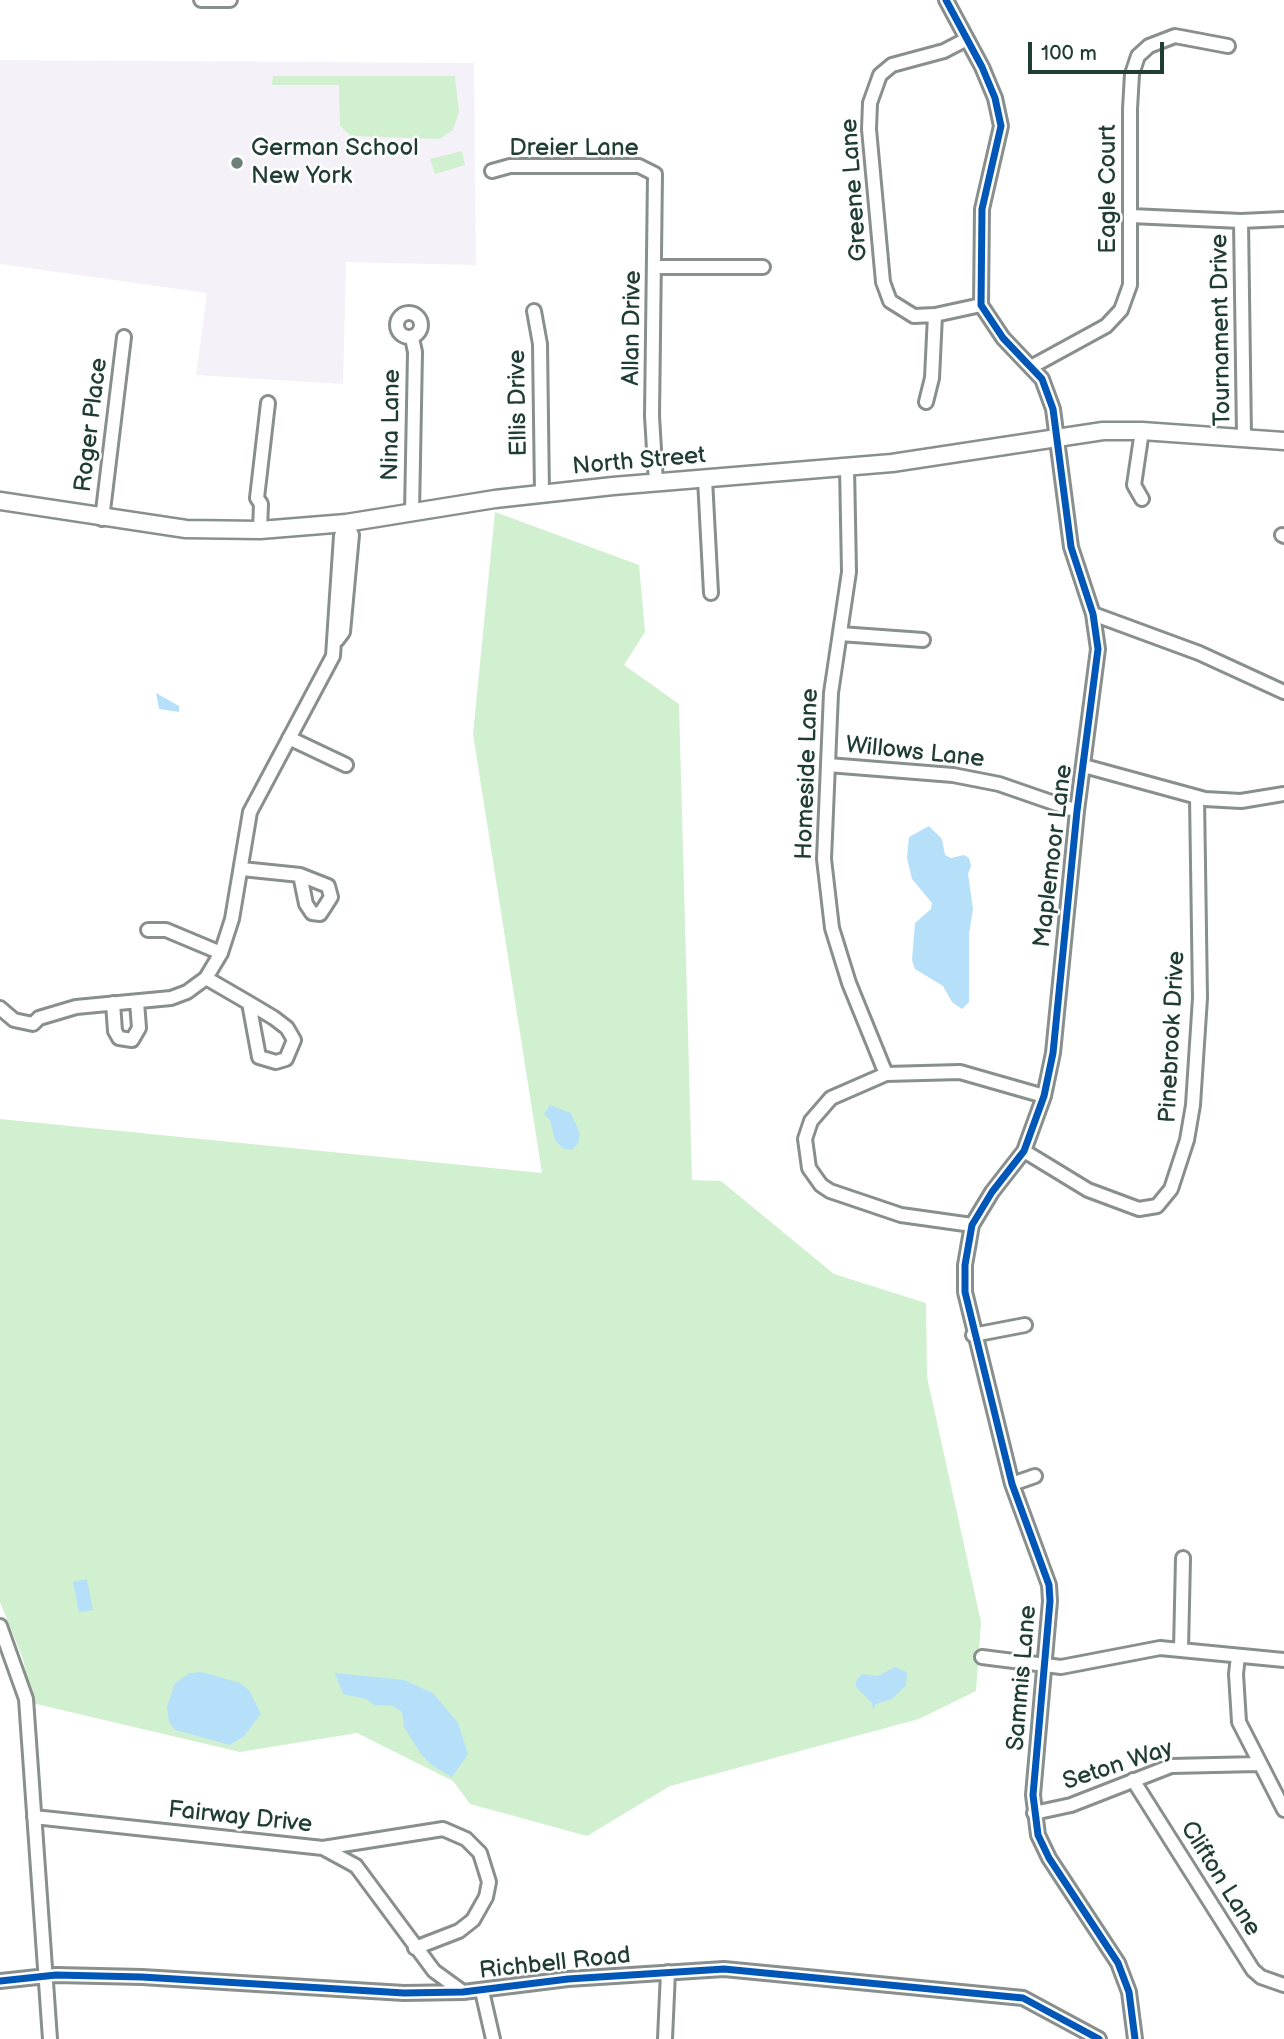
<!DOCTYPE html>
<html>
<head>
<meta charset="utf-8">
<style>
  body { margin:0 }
  #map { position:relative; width:1284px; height:2039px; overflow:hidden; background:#fff; font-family:"Balsamiq Sans",sans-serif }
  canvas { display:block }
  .scale { position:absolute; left:1028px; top:42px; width:136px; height:32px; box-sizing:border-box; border:4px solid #1f3d34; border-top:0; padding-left:9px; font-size:21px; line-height:24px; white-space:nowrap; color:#1f3d34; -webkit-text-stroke:5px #fff; paint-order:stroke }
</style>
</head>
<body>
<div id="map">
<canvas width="1284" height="2039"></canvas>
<div class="scale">100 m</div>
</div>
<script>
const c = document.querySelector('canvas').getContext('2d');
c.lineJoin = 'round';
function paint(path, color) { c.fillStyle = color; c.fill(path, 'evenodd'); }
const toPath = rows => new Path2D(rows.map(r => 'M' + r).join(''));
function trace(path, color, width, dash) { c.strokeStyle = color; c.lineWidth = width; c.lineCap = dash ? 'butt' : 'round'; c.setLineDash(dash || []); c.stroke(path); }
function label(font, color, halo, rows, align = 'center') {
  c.font = font + ' "Balsamiq Sans",sans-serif'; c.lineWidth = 5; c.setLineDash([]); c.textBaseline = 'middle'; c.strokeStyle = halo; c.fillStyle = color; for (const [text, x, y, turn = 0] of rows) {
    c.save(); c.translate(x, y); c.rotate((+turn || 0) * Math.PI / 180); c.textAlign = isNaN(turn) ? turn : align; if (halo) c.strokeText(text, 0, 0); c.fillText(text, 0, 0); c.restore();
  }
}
const built = toPath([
  [0,60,474,63,476,265,346,262,343,384,196,375,207,293,0,264]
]);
const green = toPath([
  [273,76,455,76,459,112,453,130,439,139,351,136,340,126,339,85,272,85],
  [462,151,465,165,435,174,430,159],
  [495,512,639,565,645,632,624,665,679,704,692,1180,721,1181,834,1274,926,1303,927,1377,981,1622,976,1691,919,1719,670,1786,587,1836,470,1804,453,1781,357,1733,240,1752,32,1703,23,1659,0,1602,0,1119,542,1173,473,734]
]);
const water = toPath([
  [156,693,179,706,179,712,159,709],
  [929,826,942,839,945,855,951,858,964,855,969,858,971,866,968,874,973,909,969,934,969,1002,962,1009,952,1002,943,986,915,969,912,960,915,923,931,909,932,903,912,879,907,858,909,837],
  [550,1105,571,1113,580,1134,578,1143,572,1150,564,1149,555,1140,550,1120,544,1114],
  [87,1579,93,1610,79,1612,73,1582],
  [895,1667,907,1672,906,1685,892,1699,876,1704,873,1710,872,1703,856,1687,856,1681,862,1674,878,1676],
  [202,1672,240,1683,249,1690,261,1714,244,1736,230,1745,175,1730,169,1722,167,1707,175,1683,190,1673],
  [335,1673,404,1680,433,1693,458,1723,468,1754,452,1777,433,1766,421,1754,404,1727,402,1712,393,1706,374,1705,366,1699,343,1694]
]);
const minor = toPath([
  [201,0,230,0],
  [946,0,982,67,995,98,1001,126,982,209,981,305,1003,338,1042,379,1053,409,1071,547,1093,614,1098,649,1077,811,1053,1053,1044,1096,1024,1151,992,1192,972,1225,965,1265,965,1292,1012,1484,1049,1585,1050,1601,1033,1795,1038,1835,1049,1858,1118,1963,1129,1992,1135,2039],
  [967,39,944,51,892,65,880,75,870,103,869,129,883,282,890,301,914,316,935,315,981,305],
  [492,171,510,166,639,166,655,174,652,416,656,483],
  [1131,216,1241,221,1284,219],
  [1241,221,1244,437],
  [655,267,763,267],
  [534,311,540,344,542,494],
  '397 325a12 12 0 1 1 24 0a12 12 0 1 1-24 0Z',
  [1031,367,1106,326,1121,310,1130,285,1130,109,1132,74,1138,56,1149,46,1175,36,1228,46],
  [926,402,932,378,935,315],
  [847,467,849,572,831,693,824,859,832,928,849,983,886,1074],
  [705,479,711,593],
  [1142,499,1134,485,1142,431],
  [412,513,415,352,412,338],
  [102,519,124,337],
  [260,530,261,504,257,498,268,403],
  [1282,535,1284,536],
  [1093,614,1199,653,1284,692],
  [840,634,923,640],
  [337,640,343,632,352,535,346,523],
  [289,738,346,765],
  [828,765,953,775,999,784,1077,811],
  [1084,766,1205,799,1241,801,1284,794],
  [242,869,300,875,328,886,331,897,320,914,312,913,306,904,300,875],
  [148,930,166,930,221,953],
  [206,978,249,1003,274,1018,287,1028,294,1040,286,1059,276,1062,259,1057,249,1003],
  [113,1003,115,1031,119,1038,132,1040,139,1028,137,1002],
  [0,1008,14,1020,33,1024,39,1018,76,1007,171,998,187,992,206,978,221,953,232,919,250,812,333,656,341,536,346,523],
  [1024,1151,1088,1190,1139,1209,1157,1206,1171,1189,1187,1140,1193,1105,1200,998,1197,797],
  [972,1225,901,1215,830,1191,821,1185,809,1168,805,1139,811,1121,831,1098,886,1074,960,1072,1044,1096],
  [973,1335,1025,1325],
  [1012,1484,1035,1476],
  [0,1626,26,1699,50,2039],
  [1181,1650,1183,1558],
  [1238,1656,1236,1674,1239,1722,1284,1810],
  [982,1657,1061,1667,1160,1648,1284,1660],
  [1133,1780,1253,1970,1261,1977,1284,1985],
  [1034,1813,1071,1805,1171,1766,1258,1764],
  [34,1817,323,1848,356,1866,434,1971,463,1992],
  [323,1848,443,1829,466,1839,480,1853,489,1882,486,1897,473,1920,459,1931,415,1948],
  [0,1981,56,1975,142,1977,404,1993,463,1992,568,1979,724,1969,1023,1998,1099,2039],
  [482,1991,493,2039],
  [665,2039,668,1972]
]);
const major = toPath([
  [0,501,186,529,260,530,346,523,495,499,613,486,892,463,1103,431,1142,431,1284,441]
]);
const cycleway = toPath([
  [946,0,982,67,995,98,1001,126,982,209,981,305,1003,338,1042,379,1053,409,1071,547,1093,614,1098,649,1077,811,1053,1053,1044,1096,1024,1151,992,1192,972,1225,965,1265,965,1292,1012,1484,1049,1585,1050,1601,1033,1795,1038,1835,1049,1858,1118,1963,1129,1992,1135,2039],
  [0,1981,56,1975,142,1977,404,1993,463,1992,568,1979,724,1969,1023,1998,1099,2039]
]);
const markers = [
  [237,163,7,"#6d817b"]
];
const poiNames = [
  ["German School",251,149],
  ["New York",251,177]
];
const streetNames = [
  ["Dreier Lane",574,149],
  ["Eagle Court",1109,189,-90],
  ["Greene Lane",855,190,-94],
  ["Allan Drive",633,328,-89],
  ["Tournament Drive",1222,330,-91],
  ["Ellis Drive",519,403,-91],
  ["Roger Place",92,425,-83],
  ["Nina Lane",392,425,-89],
  ["North Street",639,462,-5],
  ["Willows Lane",915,753,6],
  ["Homeside Lane",808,774,-88],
  ["Maplemoor Lane",1054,856,-83],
  ["Pinebrook Drive",1173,1037,-87],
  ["Sammis Lane",1023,1678,-85],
  ["Seton Way",1118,1766,-18],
  ["Fairway Drive",240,1818,6],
  ["Clifton Lane",1220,1879,58],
  ["Richbell Road",555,1964,-6]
];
paint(built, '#f5f1f8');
paint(green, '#d0f0cf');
paint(water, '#b6e0f9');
trace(minor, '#898f8d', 18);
trace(major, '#898f8d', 21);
trace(minor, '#fff', 12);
trace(major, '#fff', 16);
trace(cycleway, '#0057b8', 7);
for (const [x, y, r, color] of markers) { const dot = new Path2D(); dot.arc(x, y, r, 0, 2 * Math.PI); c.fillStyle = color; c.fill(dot); trace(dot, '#fff', 2.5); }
label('24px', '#1f3d34', '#fff', poiNames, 'left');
label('24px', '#1f3d34', '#fff', streetNames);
</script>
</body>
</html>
